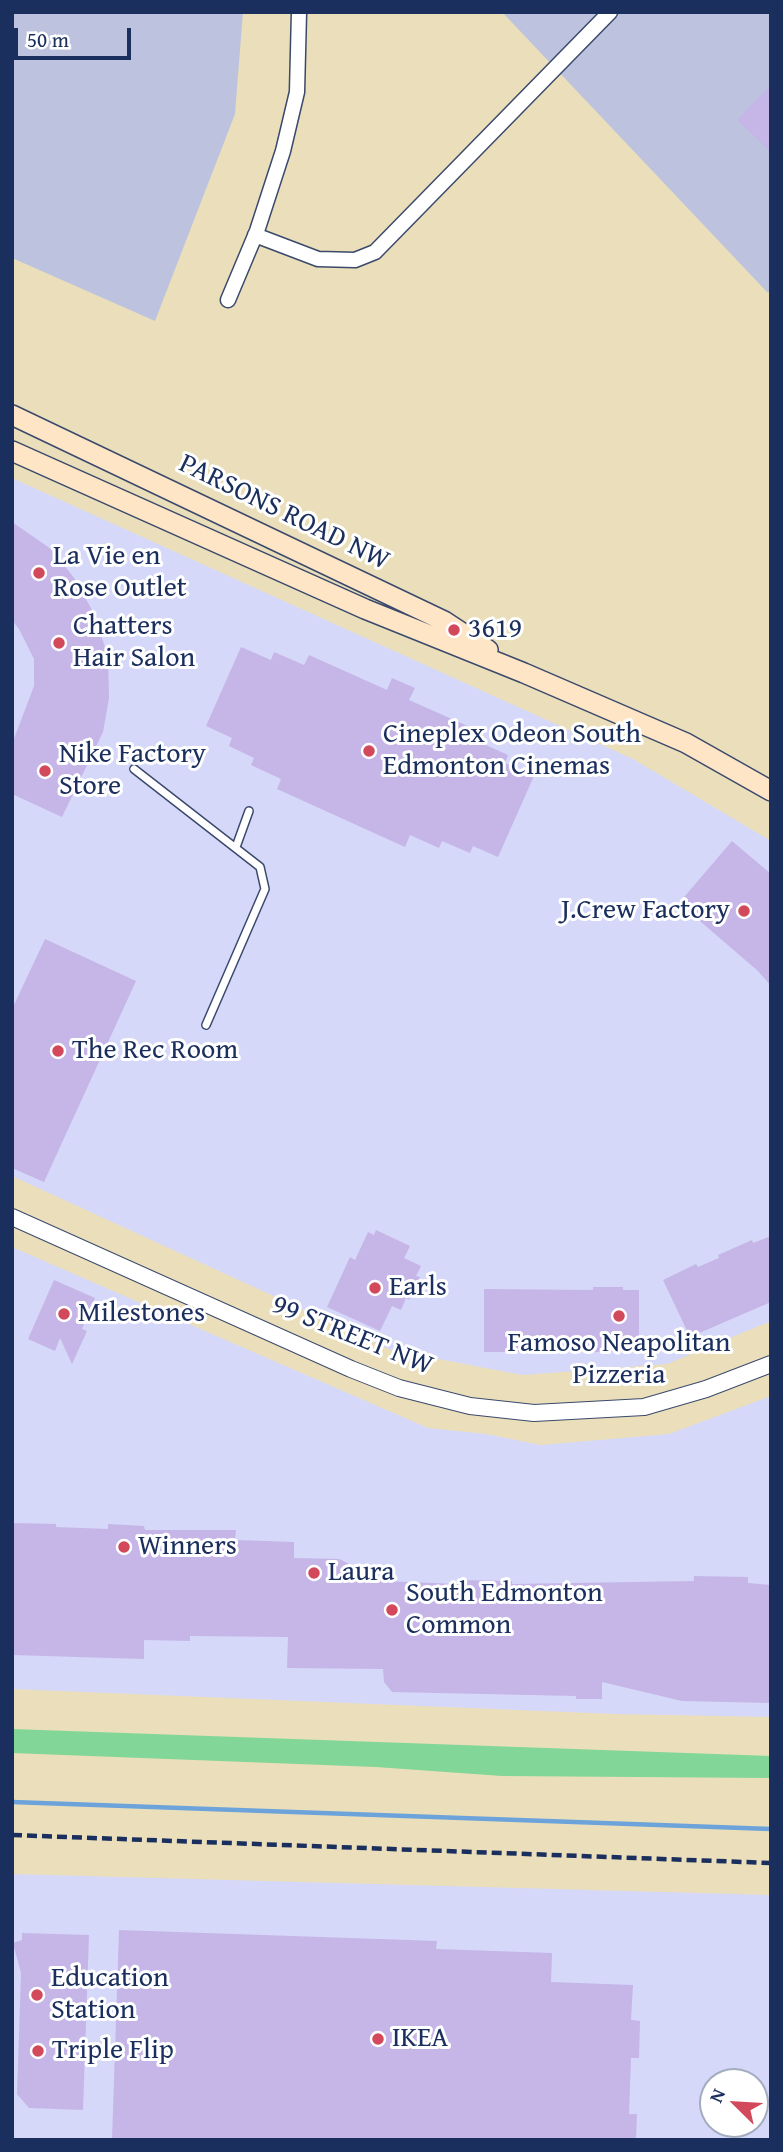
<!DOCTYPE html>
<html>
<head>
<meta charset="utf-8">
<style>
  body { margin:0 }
  #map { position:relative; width:783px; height:2152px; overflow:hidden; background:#eadfba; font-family:"Gentium Book Plus",serif }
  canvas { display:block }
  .frame { position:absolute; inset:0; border:14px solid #1b2f5e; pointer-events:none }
  .north { position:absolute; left:699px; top:2068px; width:70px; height:70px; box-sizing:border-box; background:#fff; border:2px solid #a4acbf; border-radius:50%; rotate:294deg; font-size:19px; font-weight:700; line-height:28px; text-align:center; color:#1b2f5e }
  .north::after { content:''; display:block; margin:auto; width:24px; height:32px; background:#d1495b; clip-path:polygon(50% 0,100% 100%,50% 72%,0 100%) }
  .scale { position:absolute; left:14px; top:28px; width:117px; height:32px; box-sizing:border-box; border:4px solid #1b2f5e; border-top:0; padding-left:9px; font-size:21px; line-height:24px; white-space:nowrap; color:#1b2f5e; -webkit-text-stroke:5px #fff; paint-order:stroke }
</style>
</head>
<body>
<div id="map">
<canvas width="783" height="2152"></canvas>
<div class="frame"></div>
<div class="north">N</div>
<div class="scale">50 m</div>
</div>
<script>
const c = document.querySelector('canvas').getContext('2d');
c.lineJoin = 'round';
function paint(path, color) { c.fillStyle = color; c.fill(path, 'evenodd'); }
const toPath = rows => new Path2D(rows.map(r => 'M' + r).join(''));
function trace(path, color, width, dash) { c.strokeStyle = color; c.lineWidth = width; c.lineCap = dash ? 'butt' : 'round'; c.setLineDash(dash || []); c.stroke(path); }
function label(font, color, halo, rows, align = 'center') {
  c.font = font + ' "Gentium Book Plus",serif'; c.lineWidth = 6; c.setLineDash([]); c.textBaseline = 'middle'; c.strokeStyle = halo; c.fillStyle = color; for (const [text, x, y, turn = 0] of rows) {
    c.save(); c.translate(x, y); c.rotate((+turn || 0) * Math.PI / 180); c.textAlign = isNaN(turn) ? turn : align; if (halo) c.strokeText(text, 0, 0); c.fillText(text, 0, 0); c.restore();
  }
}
const built = toPath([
  [12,478,633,759,771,841,771,1321,667,1364,522,1375,391,1350,12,1176],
  [12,1247,428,1428,486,1434,541,1445,669,1434,771,1396,771,1717,615,1714,12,1689],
  [12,1874,771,1895,771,2140,12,2140],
  [713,2082,755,2082,755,2124,713,2124]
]);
const industrial = toPath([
  [12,12,243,12,235,114,155,321,12,258],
  [502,12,771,12,771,293,767,292]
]);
const green = toPath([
  [12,1729,771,1756,771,1778,502,1776,376,1767,12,1753]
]);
const stream = toPath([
  [12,1802,771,1829]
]);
const building = toPath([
  [771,85,771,152,737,120],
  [12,522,51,549,75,579,93,612,108,656,109,698,103,732,62,817,12,794,12,744,34,686,34,659,19,629,12,620],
  [241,647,271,660,274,652,304,665,309,655,387,690,392,678,415,688,409,700,481,732,477,741,508,755,505,763,534,776,498,857,473,846,470,853,442,841,439,848,410,835,405,847,277,789,281,779,251,765,254,758,229,746,232,738,206,726],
  [732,841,771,874,771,986,758,971,679,903],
  [45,939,136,981,44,1182,12,1168,12,1009],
  [376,1230,410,1246,404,1258,421,1266,416,1276,420,1277,409,1300,406,1298,401,1310,392,1306,380,1331,327,1307,350,1257,355,1260,368,1232,374,1235],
  [771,1236,771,1302,690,1337,663,1280,696,1264,698,1267,719,1258,718,1255,752,1240,753,1243],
  [54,1280,95,1298,82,1329,87,1331,72,1364,60,1338,55,1351,28,1339],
  [593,1287,623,1287,623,1290,639,1290,639,1352,484,1352,484,1289,593,1290],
  [12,1523,56,1524,56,1527,108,1529,108,1524,144,1526,145,1530,236,1530,235,1540,294,1542,294,1558,339,1559,384,1581,457,1584,457,1580,512,1581,512,1584,694,1581,694,1576,748,1577,748,1583,771,1585,771,1703,682,1701,602,1682,602,1699,576,1699,576,1696,392,1692,384,1682,383,1669,287,1668,288,1637,190,1636,190,1641,144,1640,144,1659,12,1655],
  [119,1930,437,1941,436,1949,552,1953,551,1982,633,1985,631,2020,640,2021,639,2058,631,2058,629,2114,637,2114,636,2140,112,2140],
  [22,1933,89,1935,83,2110,29,2108,17,2094,21,1973,13,1943,22,1940]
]);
const service = toPath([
  [134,769,260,867,265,889,206,1025],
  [236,847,249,811]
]);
const minor = toPath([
  [255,235,318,259,355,260,375,252,610,12],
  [228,300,257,231,283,151,297,92,299,12]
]);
const tertiary = toPath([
  [12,1217,351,1369,399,1388,470,1406,534,1413,644,1407,706,1389,771,1364]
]);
const secondary = toPath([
  [12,415,444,621,488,650],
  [12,451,365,609,524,673,686,743,771,791]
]);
const rail = toPath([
  [12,1835,771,1863]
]);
const markers = [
  [39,573,7,"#d1495b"],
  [454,630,7,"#d1495b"],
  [59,643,7,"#d1495b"],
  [369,751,7,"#d1495b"],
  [45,771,7,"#d1495b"],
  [744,911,7,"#d1495b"],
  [58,1051,7,"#d1495b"],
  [375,1288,7,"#d1495b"],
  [64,1314,7,"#d1495b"],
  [619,1316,7,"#d1495b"],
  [124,1547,7,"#d1495b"],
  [314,1573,7,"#d1495b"],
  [392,1610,7,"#d1495b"],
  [37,1995,7,"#d1495b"],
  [378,2039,7,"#d1495b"],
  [38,2051,7,"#d1495b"]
];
const streetNames = [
  ["PARSONS ROAD NW",284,513,26],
  ["99 STREET NW",352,1336,22]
];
const poiNames = [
  ["La Vie en",53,557],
  ["Rose Outlet",53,589],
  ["Chatters",73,627],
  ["Hair Salon",73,659],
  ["3619",468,630],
  ["Cineplex Odeon South",383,735],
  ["Edmonton Cinemas",383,767],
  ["Nike Factory",59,755],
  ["Store",59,787],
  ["J.Crew Factory",730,911,"right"],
  ["The Rec Room",72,1051],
  ["Earls",389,1288],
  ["Milestones",78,1314],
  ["Famoso Neapolitan",619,1344,"center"],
  ["Pizzeria",619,1376,"center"],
  ["Winners",138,1547],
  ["Laura",328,1573],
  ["South Edmonton",406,1594],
  ["Common",406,1626],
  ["Education",51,1979],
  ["Station",51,2011],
  ["IKEA",392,2039],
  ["Triple Flip",52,2051]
];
paint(built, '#d5d8f9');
paint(industrial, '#bdc3de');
paint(green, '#81d698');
trace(stream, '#6ca3da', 4.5);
paint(building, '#c5b6e7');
trace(service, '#3a496c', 10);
trace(minor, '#3a496c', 17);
trace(tertiary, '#3a496c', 18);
trace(secondary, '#3a496c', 22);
trace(service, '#fff', 7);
trace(minor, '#fff', 14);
trace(tertiary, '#fff', 16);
trace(secondary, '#fde5c5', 19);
trace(rail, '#1b2f5e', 4.5, [10, 5]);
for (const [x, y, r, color] of markers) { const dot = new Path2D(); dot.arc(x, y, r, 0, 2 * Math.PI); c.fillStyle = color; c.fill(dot); trace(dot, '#fff', 2.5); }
label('28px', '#1b2f5e', '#fff', streetNames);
label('28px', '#1b2f5e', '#fff', poiNames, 'left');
</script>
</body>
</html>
